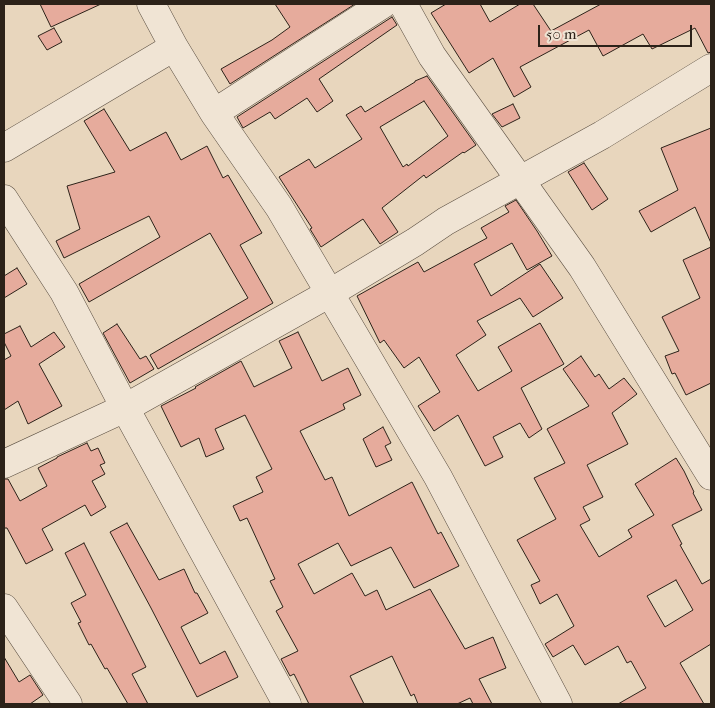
<!DOCTYPE html>
<html>
<head>
<meta charset="utf-8">
<style>
  body { margin:0 }
  #map { position:relative; width:715px; height:708px; overflow:hidden; background:#e8d6bd; font-family:"IM FELL French Canon",serif }
  canvas { display:block }
  .frame { position:absolute; inset:0; border:5px solid #2c2219; pointer-events:none }
  .scale { position:absolute; left:538px; top:25px; width:154px; height:22px; box-sizing:border-box; border:2px solid #2c2219; border-top:0; padding-left:6px; font-size:15px; line-height:18px; white-space:nowrap; color:#2c2219; -webkit-text-stroke:4px #f0e4d4; paint-order:stroke }
</style>
</head>
<body>
<div id="map">
<canvas width="715" height="708"></canvas>
<div class="frame"></div>
<div class="scale">50 m</div>
</div>
<script>
const c = document.querySelector('canvas').getContext('2d');
c.lineJoin = 'round';
function paint(path, color) { c.fillStyle = color; c.fill(path, 'evenodd'); }
const toPath = rows => new Path2D(rows.map(r => 'M' + r).join(''));
function trace(path, color, width, dash) { c.strokeStyle = color; c.lineWidth = width; c.lineCap = dash ? 'butt' : 'round'; c.setLineDash(dash || []); c.stroke(path); }
const building = toPath([
  [40,4,101,4,51,27,40,4],
  [275,4,355,4,230,84,221,69,272,40,290,27,275,4],
  [446,4,480,4,490,22,520,4,533,4,551,31,601,4,711,4,711,52,708,53,695,28,652,49,643,34,603,56,589,30,520,67,531,87,514,97,493,58,469,73,431,13,446,4],
  [392,17,397,25,319,79,333,101,317,112,307,98,275,119,270,112,243,128,237,117,392,17],
  [54,28,62,42,47,50,38,36,54,28],
  [427,76,476,145,464,153,463,152,426,178,424,175,382,208,398,232,380,244,363,219,321,247,310,229,312,228,279,177,309,159,315,168,362,139,346,115,361,106,365,112,415,82,415,81,427,76],
  [424,101,448,136,408,166,407,164,403,167,380,127,424,101],
  [513,104,520,118,502,127,492,114,513,104],
  [104,109,130,151,166,132,181,160,207,146,223,178,228,175,262,233,240,245,273,303,158,369,150,355,248,298,210,233,89,302,79,284,160,237,149,216,64,258,56,241,80,229,67,186,115,172,84,121,104,109],
  [711,128,711,243,695,207,651,232,639,211,678,190,661,148,711,128],
  [584,163,608,199,592,210,568,172,584,163],
  [516,200,537,231,552,256,527,270,512,243,474,264,491,296,540,264,563,298,533,317,520,298,477,321,486,335,456,355,478,391,512,371,498,347,540,323,564,364,521,388,542,429,529,438,520,423,493,437,503,457,485,466,458,415,434,431,418,406,440,392,419,357,404,368,384,340,380,343,357,296,418,262,424,272,487,238,481,228,509,212,505,206,516,200],
  [711,247,711,383,686,395,675,373,672,374,665,356,679,351,662,317,700,298,683,260,711,247],
  [17,268,27,284,4,298,4,276,17,268],
  [117,324,140,359,146,356,154,369,130,383,103,333,117,324],
  [20,326,31,347,54,332,65,347,39,364,62,406,28,424,18,401,4,410,4,360,11,356,4,342,4,334,20,326],
  [298,332,322,381,348,368,361,395,343,404,345,409,300,431,325,480,332,477,349,516,412,482,438,534,441,532,459,566,414,588,391,547,351,566,338,543,298,564,314,594,352,573,365,596,377,590,386,610,430,589,465,649,493,637,506,668,479,679,492,704,473,704,470,698,457,704,418,704,414,694,411,696,392,656,350,676,364,704,309,704,294,674,290,676,281,659,298,651,276,611,283,607,270,581,275,579,247,518,240,521,233,506,263,492,256,477,272,469,245,415,215,429,224,449,206,457,199,438,181,447,161,406,196,388,195,387,241,361,254,387,292,368,279,341,298,332],
  [581,356,595,377,599,374,609,389,624,378,637,394,612,413,628,444,587,465,603,497,583,507,590,520,580,525,599,557,632,537,628,530,654,515,635,484,676,458,684,471,694,492,693,493,702,510,672,525,682,544,680,545,702,584,711,579,711,644,680,663,704,704,618,704,646,688,631,661,627,663,618,646,585,665,573,645,553,657,545,644,574,626,557,594,540,604,531,585,540,581,517,540,556,519,534,478,565,463,547,429,589,406,563,369,581,356],
  [676,580,693,610,665,627,647,596,676,580],
  [383,427,391,443,385,446,392,460,376,467,363,439,383,427],
  [87,443,91,451,98,448,105,463,100,465,105,474,92,481,106,507,91,516,85,505,42,529,53,550,26,564,7,528,4,528,4,479,8,479,20,501,47,486,38,468,57,458,57,457,87,443],
  [127,523,159,580,184,569,195,593,197,593,208,613,181,627,200,664,225,651,238,677,197,697,151,608,110,532,127,523],
  [84,543,146,667,132,674,148,704,128,704,107,668,105,669,91,644,89,645,78,623,81,622,71,603,86,595,65,553,84,543],
  [4,657,19,682,30,675,43,695,30,704,4,704,4,657]
]);
const minor = toPath([
  [151,4,174,47,214,113,279,207,438,477,558,704],
  [403,4,432,56,582,267,711,476],
  [214,113,383,4],
  [4,148,174,47],
  [4,199,64,292,125,408,287,704],
  [4,464,125,408,330,293,415,242,446,221,602,135,711,68],
  [4,608,68,704]
]);
paint(building, '#e6ab9c');
trace(building, '#2c2219', 1);
trace(minor, '#5b4f42', 29);
trace(minor, '#f0e4d4', 28);
</script>
</body>
</html>
